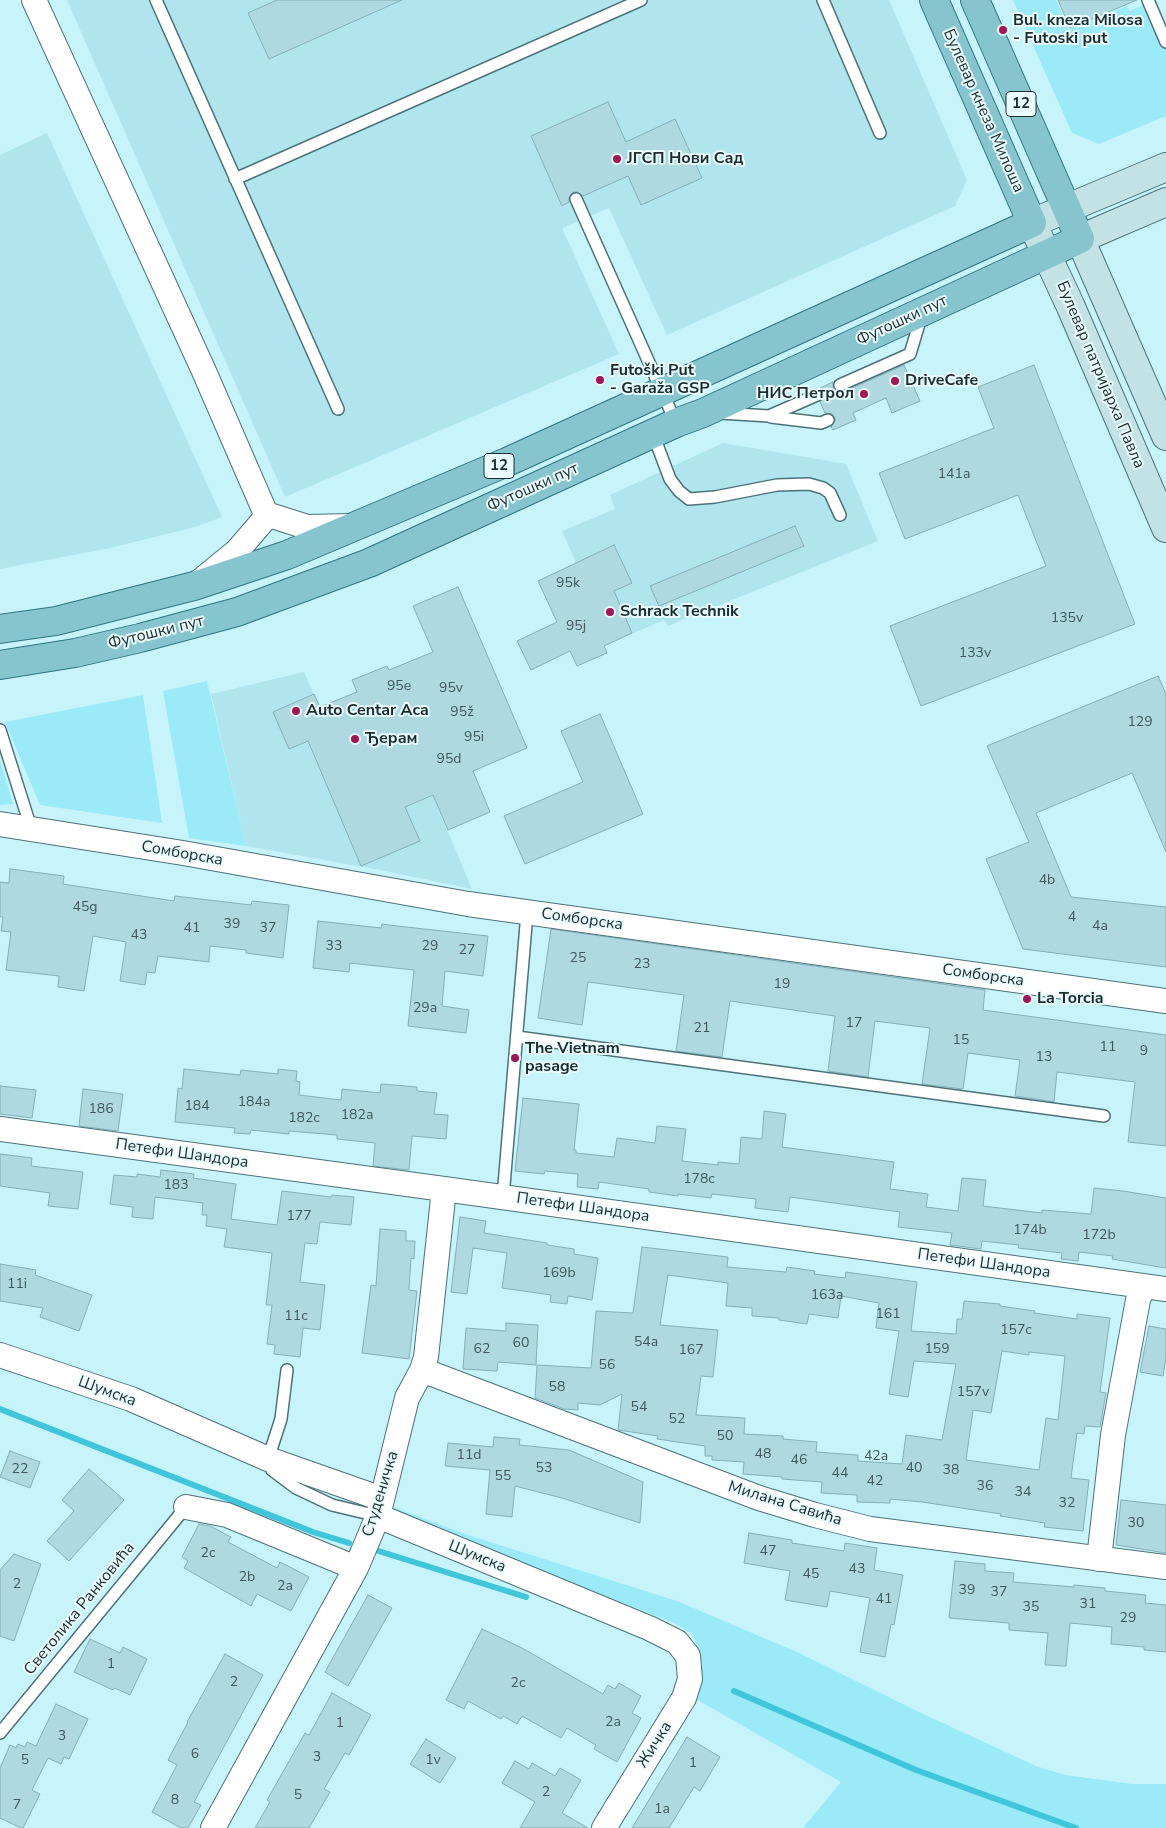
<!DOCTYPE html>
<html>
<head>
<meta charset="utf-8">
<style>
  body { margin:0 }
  canvas { display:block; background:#c7f3fb }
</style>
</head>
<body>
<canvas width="1166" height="1828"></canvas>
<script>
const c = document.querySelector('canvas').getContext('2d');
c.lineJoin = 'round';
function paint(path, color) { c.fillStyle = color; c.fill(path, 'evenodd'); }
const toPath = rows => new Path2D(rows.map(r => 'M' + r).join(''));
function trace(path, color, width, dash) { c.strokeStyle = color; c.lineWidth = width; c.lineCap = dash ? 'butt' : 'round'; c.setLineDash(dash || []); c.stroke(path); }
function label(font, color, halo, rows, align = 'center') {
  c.font = font + ' "Nunito Sans",sans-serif'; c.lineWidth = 4; c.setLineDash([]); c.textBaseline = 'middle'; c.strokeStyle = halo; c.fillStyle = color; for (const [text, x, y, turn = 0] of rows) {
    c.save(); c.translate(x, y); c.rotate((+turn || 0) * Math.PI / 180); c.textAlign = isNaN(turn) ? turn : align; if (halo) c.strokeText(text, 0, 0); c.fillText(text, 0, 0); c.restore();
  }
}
const built = toPath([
  [67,0,889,0,967,180,955,206,667,335,609,208,562,228,619,354,285,497],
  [47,133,222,517,195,527,110,548,0,569,0,155],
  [723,443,846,464,878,541,668,626,664,620,611,643,562,531,615,509,610,495],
  [304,672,353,785,390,770,405,807,433,796,472,889,385,871,246,846,211,694]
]);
const green = toPath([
  [1013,0,1056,0,1069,30,1127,6,1130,11,1148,3,1166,46,1166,116,1099,144,1072,133],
  [207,681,246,846,189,838,163,691],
  [143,695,162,823,40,805,5,722],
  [0,759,13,804,0,805],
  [393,1507,468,1535,677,1601,797,1652,921,1713,1036,1766,1065,1775,1132,1784,1166,1784,1166,1828,803,1828,841,1782,696,1699,701,1681,701,1662,693,1634,674,1623,391,1512]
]);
const stream = toPath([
  [0,1409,313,1532,349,1543],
  [372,1549,526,1597],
  [734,1691,916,1770,1076,1828]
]);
const building = toPath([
  [277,0,402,0,269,59,248,13,277,0],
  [1058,0,1137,0,1070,28,1058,0],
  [608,102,626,142,675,119,702,178,641,205,628,176,583,196,577,192,573,192,569,198,569,202,562,206,531,136,608,102],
  [904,365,920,401,892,413,886,398,853,413,856,420,833,430,831,427,835,421,835,418,832,414,825,413,820,402,823,399,824,392,820,388,833,382,833,388,835,391,843,392,904,365],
  [1034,365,1135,624,921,706,890,626,1046,566,1018,495,905,539,879,473,994,428,978,387,1034,365],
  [795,526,804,546,659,606,650,586,795,526],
  [614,545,632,583,614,591,632,633,604,646,607,653,577,666,570,651,531,670,517,641,557,622,538,581,614,545],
  [458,587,527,748,473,771,490,812,448,830,433,795,405,807,420,841,361,866,308,741,289,749,273,712,314,694,320,707,357,692,352,680,387,666,389,670,433,652,413,606,458,587],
  [1158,676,1166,694,1166,852,1132,773,1036,813,1071,897,1166,907,1166,967,1023,949,986,859,1029,842,987,746,1158,676],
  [600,714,643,814,525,864,504,816,583,782,561,731,600,714],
  [10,869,64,876,63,884,174,901,175,896,251,905,252,901,289,905,283,958,246,953,246,950,210,946,209,962,158,956,155,973,147,972,145,985,120,981,126,942,93,936,84,991,58,987,59,976,6,970,11,932,1,931,3,917,0,917,0,882,9,883,10,869],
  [318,921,381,928,382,924,397,926,488,936,483,976,445,971,442,1006,469,1010,466,1033,408,1026,414,970,350,963,349,972,313,968,318,921],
  [551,929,985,990,983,1010,1166,1035,1166,1146,1128,1142,1135,1082,1057,1072,1054,1102,1015,1096,1020,1060,968,1053,963,1089,922,1084,930,1028,875,1021,868,1077,828,1071,835,1016,730,1001,722,1057,676,1051,684,995,588,982,582,1025,538,1018,551,929],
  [184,1069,240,1075,241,1070,278,1074,278,1069,297,1071,296,1081,300,1082,299,1095,341,1100,342,1089,380,1093,381,1084,417,1087,417,1091,437,1093,434,1114,448,1115,446,1139,412,1136,409,1170,373,1166,375,1143,337,1139,337,1135,289,1131,289,1134,251,1130,250,1134,234,1133,235,1128,175,1122,178,1088,182,1089,184,1069],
  [0,1086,36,1090,32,1118,0,1114,0,1086],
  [83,1089,123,1094,118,1131,79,1126,83,1089],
  [523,1098,579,1104,574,1150,576,1150,576,1153,614,1157,617,1138,655,1143,657,1126,686,1129,682,1161,718,1165,718,1162,739,1164,741,1137,762,1139,764,1111,786,1114,782,1147,894,1162,890,1189,928,1194,926,1207,958,1211,962,1178,986,1180,983,1206,1042,1213,1042,1210,1091,1214,1094,1188,1123,1191,1166,1198,1166,1268,1112,1259,1113,1256,1079,1252,1078,1261,1061,1259,1062,1253,1018,1248,1019,1245,982,1241,981,1249,950,1245,952,1233,898,1227,900,1212,790,1197,788,1212,755,1208,756,1199,712,1194,711,1198,678,1194,678,1196,649,1192,649,1189,599,1182,598,1189,577,1187,578,1174,545,1171,544,1174,515,1171,523,1098],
  [0,1154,32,1158,31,1166,83,1172,78,1209,48,1206,50,1193,0,1186,0,1154],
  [161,1170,194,1174,193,1178,236,1184,231,1219,277,1225,282,1191,331,1197,332,1195,354,1197,351,1225,320,1222,317,1244,305,1243,300,1282,325,1285,320,1330,303,1328,300,1357,274,1354,275,1345,267,1344,272,1305,266,1305,272,1253,224,1247,227,1229,206,1226,207,1215,202,1215,203,1203,155,1197,153,1219,132,1217,133,1207,110,1204,114,1175,137,1177,137,1174,160,1177,161,1170],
  [460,1217,486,1221,484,1233,547,1243,547,1245,574,1249,574,1254,598,1258,592,1300,568,1296,567,1304,550,1302,551,1295,502,1288,507,1253,473,1248,467,1294,451,1292,460,1217],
  [380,1229,406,1231,406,1241,415,1241,414,1259,411,1258,409,1290,417,1291,409,1359,362,1353,371,1285,376,1286,380,1229],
  [642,1247,728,1257,727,1267,786,1272,787,1267,815,1271,814,1274,845,1278,846,1272,917,1282,911,1331,956,1334,957,1319,962,1319,964,1301,1000,1304,1000,1306,1035,1311,1034,1313,1077,1319,1077,1314,1110,1318,1100,1392,1106,1393,1100,1427,1085,1426,1084,1434,1077,1433,1071,1478,1089,1480,1083,1531,1044,1527,1045,1523,1000,1516,1001,1514,922,1502,890,1499,890,1503,857,1502,857,1495,821,1493,822,1482,782,1479,782,1477,743,1474,744,1462,712,1460,712,1456,705,1456,705,1446,657,1439,658,1436,618,1430,622,1394,600,1405,578,1403,578,1410,564,1409,535,1398,537,1365,591,1368,596,1311,633,1313,642,1247],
  [668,1275,728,1283,726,1306,752,1308,752,1316,779,1318,779,1320,807,1324,809,1314,838,1318,841,1296,879,1303,876,1328,899,1331,889,1394,908,1397,914,1361,956,1364,942,1440,906,1435,902,1464,858,1461,858,1455,816,1452,817,1442,783,1439,783,1436,744,1434,745,1418,696,1415,701,1376,713,1377,718,1330,660,1325,668,1275],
  [1002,1351,1029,1355,1029,1352,1065,1356,1058,1420,1046,1418,1039,1470,966,1460,973,1410,991,1413,1002,1351],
  [0,1264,36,1270,35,1275,92,1295,79,1331,40,1317,43,1308,0,1301,0,1264],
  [506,1323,538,1325,536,1365,498,1362,497,1371,463,1369,466,1328,506,1331,506,1323],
  [1149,1326,1166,1329,1166,1358,1163,1376,1140,1372,1149,1326],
  [494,1437,520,1439,519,1445,569,1450,643,1482,640,1523,562,1498,515,1486,512,1517,486,1514,490,1470,445,1466,448,1443,493,1447,494,1437],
  [10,1451,40,1462,30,1488,0,1477,10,1451],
  [89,1469,124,1500,69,1561,47,1541,74,1511,62,1500,89,1469],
  [1121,1500,1166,1505,1166,1553,1116,1545,1121,1500],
  [199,1524,210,1526,231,1537,228,1542,277,1568,280,1562,309,1577,291,1611,257,1594,251,1606,184,1568,188,1561,182,1557,199,1524],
  [749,1533,792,1540,792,1543,844,1551,845,1543,877,1548,874,1570,903,1575,894,1625,891,1624,885,1657,860,1652,870,1598,830,1591,827,1607,785,1600,790,1571,744,1563,749,1533],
  [14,1554,41,1564,14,1641,0,1636,0,1570,14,1554],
  [955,1561,985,1564,985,1571,1014,1573,1013,1582,1074,1587,1074,1585,1105,1588,1105,1591,1146,1595,1145,1603,1166,1605,1166,1652,1144,1650,1144,1647,1111,1644,1112,1627,1070,1623,1066,1666,1045,1665,1048,1633,1009,1630,1009,1623,949,1618,955,1561],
  [368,1595,392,1608,348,1686,325,1672,368,1595],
  [482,1629,522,1648,603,1694,608,1685,615,1689,619,1683,641,1696,632,1713,641,1718,617,1762,594,1749,596,1745,567,1728,561,1738,522,1716,517,1724,503,1716,501,1719,468,1701,464,1709,446,1700,482,1629],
  [90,1639,120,1653,123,1647,147,1659,130,1695,115,1688,113,1690,74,1672,90,1639],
  [225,1654,263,1675,194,1802,201,1805,188,1828,181,1828,152,1812,177,1765,168,1760,188,1722,187,1722,225,1654],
  [332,1693,371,1715,349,1755,345,1753,324,1789,330,1792,309,1828,255,1828,270,1802,267,1800,305,1733,309,1735,332,1693],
  [56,1704,88,1719,69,1759,64,1757,61,1764,48,1758,32,1790,40,1794,23,1828,21,1828,0,1818,0,1768,10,1745,16,1748,18,1744,25,1747,27,1742,36,1746,56,1704],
  [687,1737,720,1757,700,1791,694,1787,669,1828,632,1828,687,1737],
  [426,1739,456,1758,440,1783,410,1764,426,1739],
  [515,1761,529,1769,532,1763,555,1776,560,1768,581,1780,562,1813,588,1828,520,1828,535,1802,502,1783,515,1761]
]);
const lane = toPath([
  [156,0,338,409],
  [823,0,880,133],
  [1148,0,1166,42],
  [235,179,641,0],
  [576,199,676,423],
  [840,385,910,354,922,314],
  [720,413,769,416,817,395],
  [771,417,821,423,828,420],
  [653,434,670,479,679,491,689,499,715,497,777,485,809,484,823,488,830,493,840,515],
  [0,730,31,828],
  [517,1037,1104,1116],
  [503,1197,527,913],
  [287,1370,281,1419,268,1459,272,1470,296,1488,332,1505,378,1516],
  [0,1733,186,1507]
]);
const street = toPath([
  [34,0,203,369,266,514,307,527,351,526],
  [199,582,237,551,268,515],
  [0,824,183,853,468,904,1166,1001],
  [0,1129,444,1189,1166,1289],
  [0,1355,131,1399,268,1459,382,1499],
  [422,1370,759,1498,815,1515,870,1529,1166,1567],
  [186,1507,227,1515,356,1568],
  [378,1516,649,1628,677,1642,688,1656,690,1679,684,1698,604,1828],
  [1099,1559,1113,1435,1138,1300,1143,1286],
  [213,1828,356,1568,378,1516,407,1398,422,1370,426,1357,444,1189]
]);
const secondary = toPath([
  [1166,167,1032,223,1071,307,1166,528],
  [1166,202,1080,239,1166,436]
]);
const primary = toPath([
  [0,629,56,621,194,586,287,555,507,462,1032,223,934,0],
  [0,665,75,653,140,638,237,612,369,563,676,423,703,413,1080,239,975,0]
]);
const markers = [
  [1003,30,5,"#a41558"],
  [617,159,5,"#a41558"],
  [600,380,5,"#a41558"],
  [895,381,5,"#a41558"],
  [864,394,5,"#a41558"],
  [610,612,5,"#a41558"],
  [296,711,5,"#a41558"],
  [355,739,5,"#a41558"],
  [1027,999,5,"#a41558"],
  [515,1058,5,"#a41558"]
];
const numberNames = [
  ["141a",954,475],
  ["95k",568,584],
  ["135v",1067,619],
  ["95j",576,627],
  ["133v",975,654],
  ["95e",399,687],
  ["95v",451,689],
  ["95ž",462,713],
  ["129",1140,723],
  ["95i",474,738],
  ["95d",449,760],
  ["4b",1047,881],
  ["45g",85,908],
  ["4",1072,918],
  ["39",232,925],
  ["4a",1100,927],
  ["41",192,929],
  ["37",268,929],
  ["43",139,936],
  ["33",334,947],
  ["29",430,947],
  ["27",467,951],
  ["25",578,959],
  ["23",642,965],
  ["19",782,985],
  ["29a",425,1009],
  ["17",854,1024],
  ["21",702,1029],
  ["15",961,1041],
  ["11",1108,1048],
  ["9",1144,1052],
  ["13",1044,1058],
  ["184a",254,1103],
  ["184",197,1107],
  ["186",101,1110],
  ["182a",357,1116],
  ["182c",304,1119],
  ["178c",699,1180],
  ["183",176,1186],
  ["177",299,1217],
  ["174b",1030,1231],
  ["172b",1099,1236],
  ["169b",559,1274],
  ["11i",17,1285],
  ["163a",827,1296],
  ["161",888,1315],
  ["11c",296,1317],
  ["157c",1016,1331],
  ["54a",646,1343],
  ["60",521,1344],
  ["62",482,1350],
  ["159",937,1350],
  ["167",691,1351],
  ["56",607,1366],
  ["58",557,1388],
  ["157v",973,1393],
  ["54",639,1408],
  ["52",677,1420],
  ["50",725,1437],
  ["48",763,1455],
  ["11d",469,1456],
  ["42a",876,1457],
  ["46",799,1461],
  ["53",544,1469],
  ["40",914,1469],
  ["22",20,1470],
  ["38",951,1471],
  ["44",840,1474],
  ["55",503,1477],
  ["42",875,1482],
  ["36",985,1487],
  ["34",1023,1493],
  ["32",1067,1504],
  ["30",1136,1524],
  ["47",768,1552],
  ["2c",208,1554],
  ["43",857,1570],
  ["45",811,1575],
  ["2b",247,1578],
  ["2",17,1585],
  ["2a",285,1587],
  ["39",967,1591],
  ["37",999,1593],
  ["41",884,1600],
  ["31",1088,1605],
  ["35",1031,1608],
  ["29",1128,1619],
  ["1",111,1665],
  ["2",234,1683],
  ["2c",518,1684],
  ["2a",613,1723],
  ["1",340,1724],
  ["3",62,1737],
  ["6",195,1755],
  ["3",317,1758],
  ["5",25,1761],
  ["1v",433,1761],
  ["1",693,1764],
  ["2",546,1793],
  ["5",298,1796],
  ["8",175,1801],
  ["7",17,1806],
  ["1a",662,1810]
];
const shields = [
  [1021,104,30],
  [499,466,30]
];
const shieldNames = [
  ["12",1021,104],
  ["12",499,466]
];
const poiNames = [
  ["Bul. kneza Milosa",1013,21],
  ["- Futoski put",1013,39],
  ["ЈГСП Нови Сад",627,159],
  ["Futoški Put",610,371],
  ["- Garaža GSP",610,389],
  ["DriveCafe",905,381],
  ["НИС Петрол",854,394,"right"],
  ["Schrack Technik",620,612],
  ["Auto Centar Aca",306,711],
  ["Ђерам",365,739],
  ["La Torcia",1037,999],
  ["The Vietnam",525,1049],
  ["pasage",525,1067]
];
const streetNames = [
  ["Булевар кнеза Милоша",983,111,66],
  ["Футошки пут",902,321,-25],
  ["Булевар патријарха Павла",1100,375,67],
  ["Футошки пут",533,488,-24],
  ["Футошки пут",156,633,-14],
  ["Сомборска",182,854,10],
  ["Сомборска",582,920,8],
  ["Сомборска",983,976,8],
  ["Петефи Шандора",182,1154,8],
  ["Петефи Шандора",583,1208,8],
  ["Петефи Шандора",984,1264,8],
  ["Шумска",107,1392,20],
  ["Студеничка",381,1494,-73],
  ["Милана Савића",785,1504,17],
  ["Шумска",477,1557,22],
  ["Светолика Ранковића",80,1609,-51],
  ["Жичка",655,1745,-58]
];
paint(built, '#b1e5ee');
paint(green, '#9beaf8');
trace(stream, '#3fc6da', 6);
paint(building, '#aed9e1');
trace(building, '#85afb6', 1);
trace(lane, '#4b7279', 14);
trace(street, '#4b7279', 26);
trace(secondary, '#4b7279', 30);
trace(primary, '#2d7681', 30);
trace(lane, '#fff', 11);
trace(street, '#fff', 24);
trace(secondary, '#c3e2e6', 28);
trace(primary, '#86c4ce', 28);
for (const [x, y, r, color] of markers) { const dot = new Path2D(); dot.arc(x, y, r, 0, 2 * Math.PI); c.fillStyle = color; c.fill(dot); trace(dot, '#eafbfe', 2); }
label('14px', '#40585c', null, numberNames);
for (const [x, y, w] of shields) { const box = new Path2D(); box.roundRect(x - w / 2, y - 12.5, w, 25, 4); c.fillStyle = '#eafbfe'; c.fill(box); trace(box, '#1c2d30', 1); }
label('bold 15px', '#1c2d30', null, shieldNames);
label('bold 16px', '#1c2d30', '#eafbfe', poiNames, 'left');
label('16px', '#1c2d30', '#eafbfe', streetNames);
</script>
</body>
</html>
